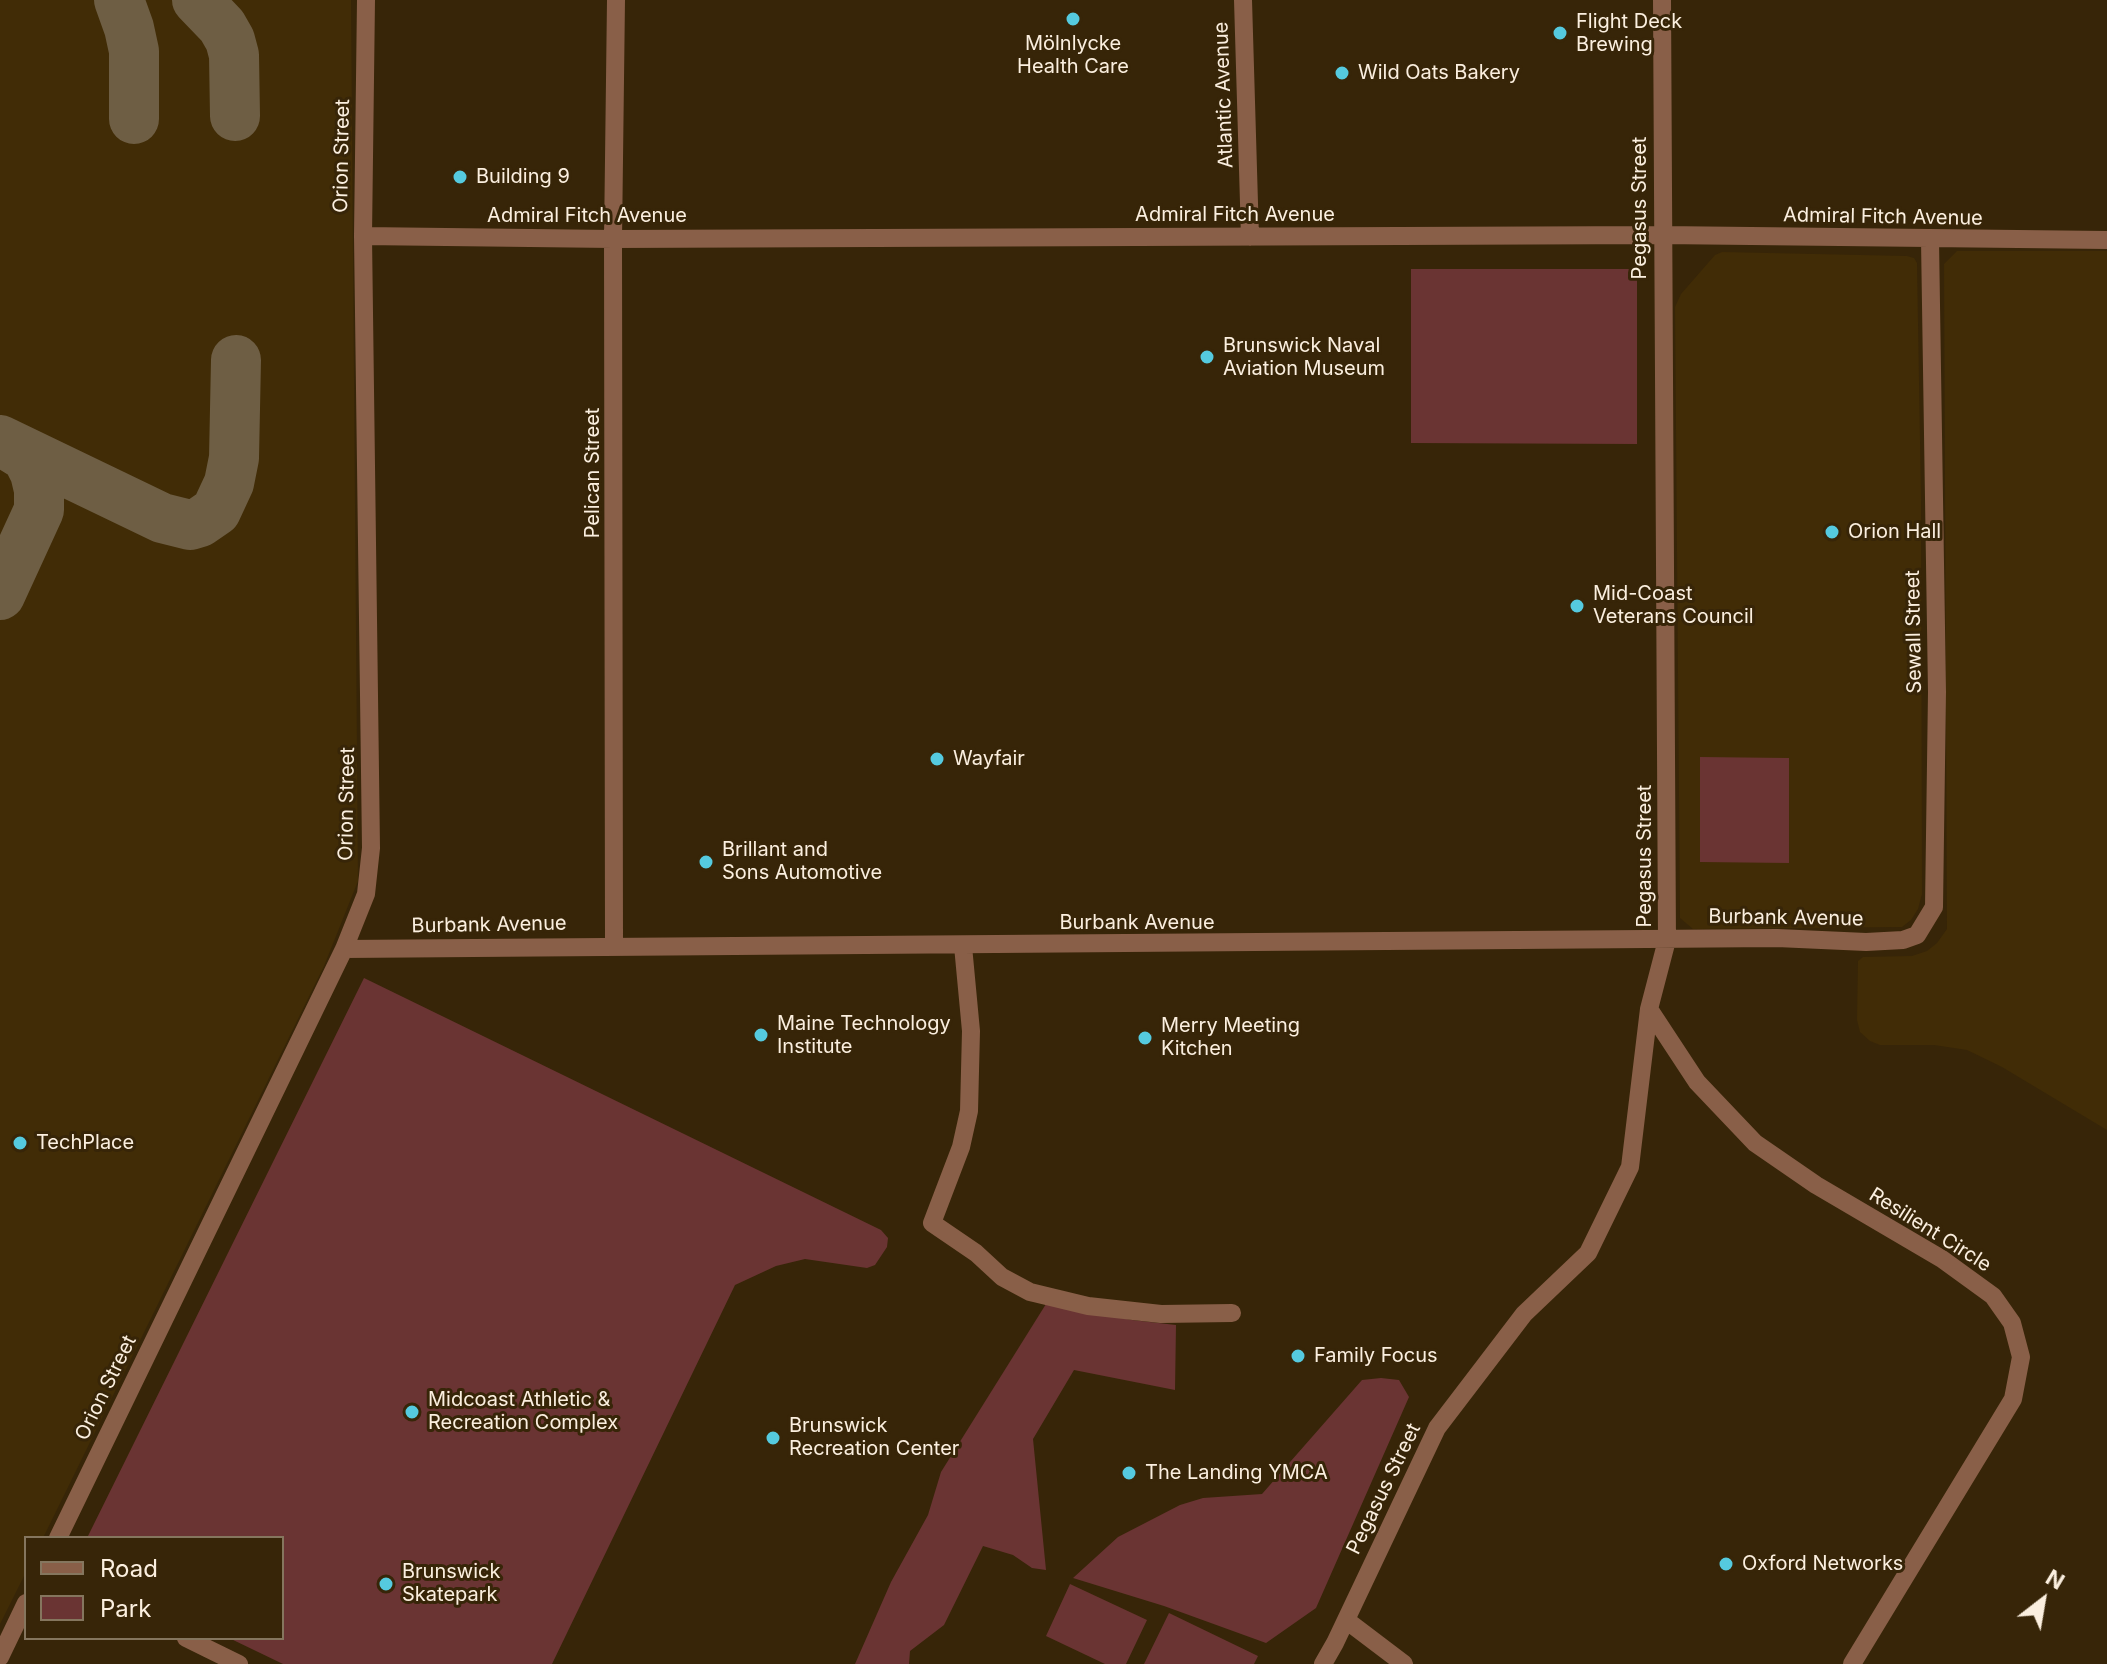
<!DOCTYPE html>
<html>
<head>
<meta charset="utf-8">
<style>
  body { margin:0 }
  #map { position:relative; width:2107px; height:1664px; overflow:hidden; background:#372508; font-family:Inter,sans-serif }
  canvas { display:block }
  .legend { position:absolute; left:24px; top:1536px; width:260px; height:104px; box-sizing:border-box; background:#372508; border:2px solid #85765e; margin:0; padding:10px 14px; list-style:none; font-size:24px; color:#fbefdf }
  .legend li { display:flex; align-items:center; gap:16px; height:40px }
  .legend b { width:40px; border:2px solid #85765e }
  .north { position:absolute; left:2003px; top:1560px; width:80px; height:80px; -webkit-text-stroke:6px #372508; paint-order:stroke; rotate:31deg; font-size:22px; font-weight:700; line-height:32px; text-align:center; color:#fbefdf }
  .north::after { content:''; display:block; margin:auto; width:28px; height:36px; background:#fbefdf; clip-path:polygon(50% 0,100% 100%,50% 72%,0 100%) }
</style>
</head>
<body>
<div id="map">
<canvas width="2107" height="1664"></canvas>
<ul class="legend">
<li><b style="height:10px;background:#895f48"></b>Road</li>
<li><b style="height:22px;background:#6a3433"></b>Park</li>
</ul>
<div class="north">N</div>
</div>
<script>
const c = document.querySelector('canvas').getContext('2d');
c.lineJoin = 'round';
function paint(path, color) { c.fillStyle = color; c.fill(path, 'evenodd'); }
const toPath = rows => new Path2D(rows.map(r => 'M' + r).join(''));
function trace(path, color, width, dash) { c.strokeStyle = color; c.lineWidth = width; c.lineCap = dash ? 'butt' : 'round'; c.setLineDash(dash || []); c.stroke(path); }
function label(font, color, halo, rows, align = 'center') {
  c.font = font + ' Inter,sans-serif'; c.lineWidth = 6; c.setLineDash([]); c.textBaseline = 'middle'; c.strokeStyle = halo; c.fillStyle = color; for (const [text, x, y, turn = 0] of rows) {
    c.save(); c.translate(x, y); c.rotate((+turn || 0) * Math.PI / 180); c.textAlign = isNaN(turn) ? turn : align; if (halo) c.strokeText(text, 0, 0); c.fillText(text, 0, 0); c.restore();
  }
}
const built = toPath([
  [0,0,351,0,358,881,324,966,43,1538,26,1538,26,1572,0,1624],
  [1957,251,2107,251,2107,1130,2002,1067,1967,1050,1934,1045,1880,1045,1870,1041,1860,1032,1857,1020,1858,961,1863,957,1912,956,1927,951,1937,943,1947,929,1944,264],
  [1722,252,1907,256,1914,258,1917,263,1921,499,1922,894,1918,909,1911,920,1902,927,1693,929,1680,918,1675,307,1681,294,1715,255]
]);
const green = toPath([
  [1411,269,1637,269,1637,444,1411,443],
  [1700,757,1789,758,1789,863,1700,862],
  [364,978,881,1230,888,1238,887,1247,875,1265,867,1268,805,1259,776,1266,735,1285,552,1664,283,1664,229,1638,282,1638,282,1538,87,1538],
  [1046,1304,1132,1320,1176,1325,1175,1390,1074,1370,1033,1439,1046,1570,1032,1568,1013,1555,983,1546,944,1625,910,1651,909,1664,855,1664,891,1582,928,1515,941,1472],
  [1381,1378,1399,1380,1409,1397,1316,1608,1266,1643,1164,1606,1073,1578,1118,1537,1180,1505,1203,1498,1262,1494,1362,1380],
  [1070,1584,1147,1620,1126,1664,1105,1664,1046,1636],
  [1169,1613,1258,1656,1254,1664,1144,1664]
]);
const taxiway = toPath([
  [119,0,129,28,134,51,134,119],
  [197,0,222,26,230,40,234,55,235,116],
  [0,440,162,518,190,525,200,522,216,511,229,483,234,458,236,360],
  [0,595,39,510,39,490,35,473,27,457,6,444]
]);
const minor = toPath([
  [1243,0,1250,237],
  [363,236,613,239,1662,235,2107,240],
  [614,946,613,239,616,0],
  [963,946,971,1031,969,1111,961,1147,932,1223,976,1253,1002,1277,1030,1292,1088,1306,1161,1314,1232,1313],
  [344,949,1777,938,1866,942,1903,940,1917,935,1934,907,1937,692,1930,240],
  [1649,1009,1697,1082,1755,1143,1816,1185,1942,1259,1993,1296,2012,1323,2021,1357,2013,1399,1852,1664],
  [58,1538,344,949,366,894,371,848,363,236,366,0],
  [1346,1620,1404,1664],
  [186,1638,239,1664],
  [0,1657,26,1603],
  [1323,1664,1335,1643,1437,1428,1524,1314,1588,1253,1630,1167,1649,1009,1667,940,1662,0]
]);
const markers = [
  [1073,19,8,"#55cadf"],
  [1560,33,8,"#55cadf"],
  [1342,73,8,"#55cadf"],
  [460,177,8,"#55cadf"],
  [1207,357,8,"#55cadf"],
  [1832,532,8,"#55cadf"],
  [1577,606,8,"#55cadf"],
  [937,759,8,"#55cadf"],
  [706,862,8,"#55cadf"],
  [761,1035,8,"#55cadf"],
  [1145,1038,8,"#55cadf"],
  [20,1143,8,"#55cadf"],
  [1298,1356,8,"#55cadf"],
  [412,1412,8,"#55cadf"],
  [773,1438,8,"#55cadf"],
  [1129,1473,8,"#55cadf"],
  [1726,1564,8,"#55cadf"],
  [386,1584,8,"#55cadf"]
];
const poiNames = [
  ["Flight Deck",1576,22],
  ["Brewing",1576,45],
  ["Mölnlycke",1073,44,"center"],
  ["Health Care",1073,67,"center"],
  ["Wild Oats Bakery",1358,73],
  ["Building 9",476,177],
  ["Brunswick Naval",1223,346],
  ["Aviation Museum",1223,369],
  ["Orion Hall",1848,532],
  ["Mid-Coast",1593,594],
  ["Veterans Council",1593,617],
  ["Wayfair",953,759],
  ["Brillant and",722,850],
  ["Sons Automotive",722,873],
  ["Maine Technology",777,1024],
  ["Institute",777,1047],
  ["Merry Meeting",1161,1026],
  ["Kitchen",1161,1049],
  ["TechPlace",36,1143],
  ["Family Focus",1314,1356],
  ["Midcoast Athletic &",428,1400],
  ["Recreation Complex",428,1423],
  ["Brunswick",789,1426],
  ["Recreation Center",789,1449],
  ["The Landing YMCA",1145,1473],
  ["Oxford Networks",1742,1564],
  ["Brunswick",402,1572],
  ["Skatepark",402,1595]
];
const streetNames = [
  ["Atlantic Avenue",1224,95,-92],
  ["Orion Street",342,156,-89],
  ["Pegasus Street",1640,208,-90],
  ["Admiral Fitch Avenue",1235,215],
  ["Admiral Fitch Avenue",587,216],
  ["Admiral Fitch Avenue",1883,217,1],
  ["Pelican Street",593,473,-90],
  ["Sewall Street",1914,632,-91],
  ["Orion Street",347,804,-89],
  ["Pegasus Street",1645,856,-90],
  ["Burbank Avenue",1786,918,1],
  ["Burbank Avenue",1137,923],
  ["Burbank Avenue",489,925,-1],
  ["Resilient Circle",1930,1230,32],
  ["Orion Street",106,1388,-64],
  ["Pegasus Street",1384,1489,-64]
];
paint(built, '#412c06');
paint(green, '#6a3433');
trace(taxiway, '#6e5e44', 50);
trace(minor, '#895f48', 18);
for (const [x, y, r, color] of markers) { const dot = new Path2D(); dot.arc(x, y, r, 0, 2 * Math.PI); c.fillStyle = color; c.fill(dot); trace(dot, '#372508', 3); }
label('20px', '#fbefdf', '#372508', poiNames, 'left');
label('20px', '#fbefdf', '#372508', streetNames);
</script>
</body>
</html>
